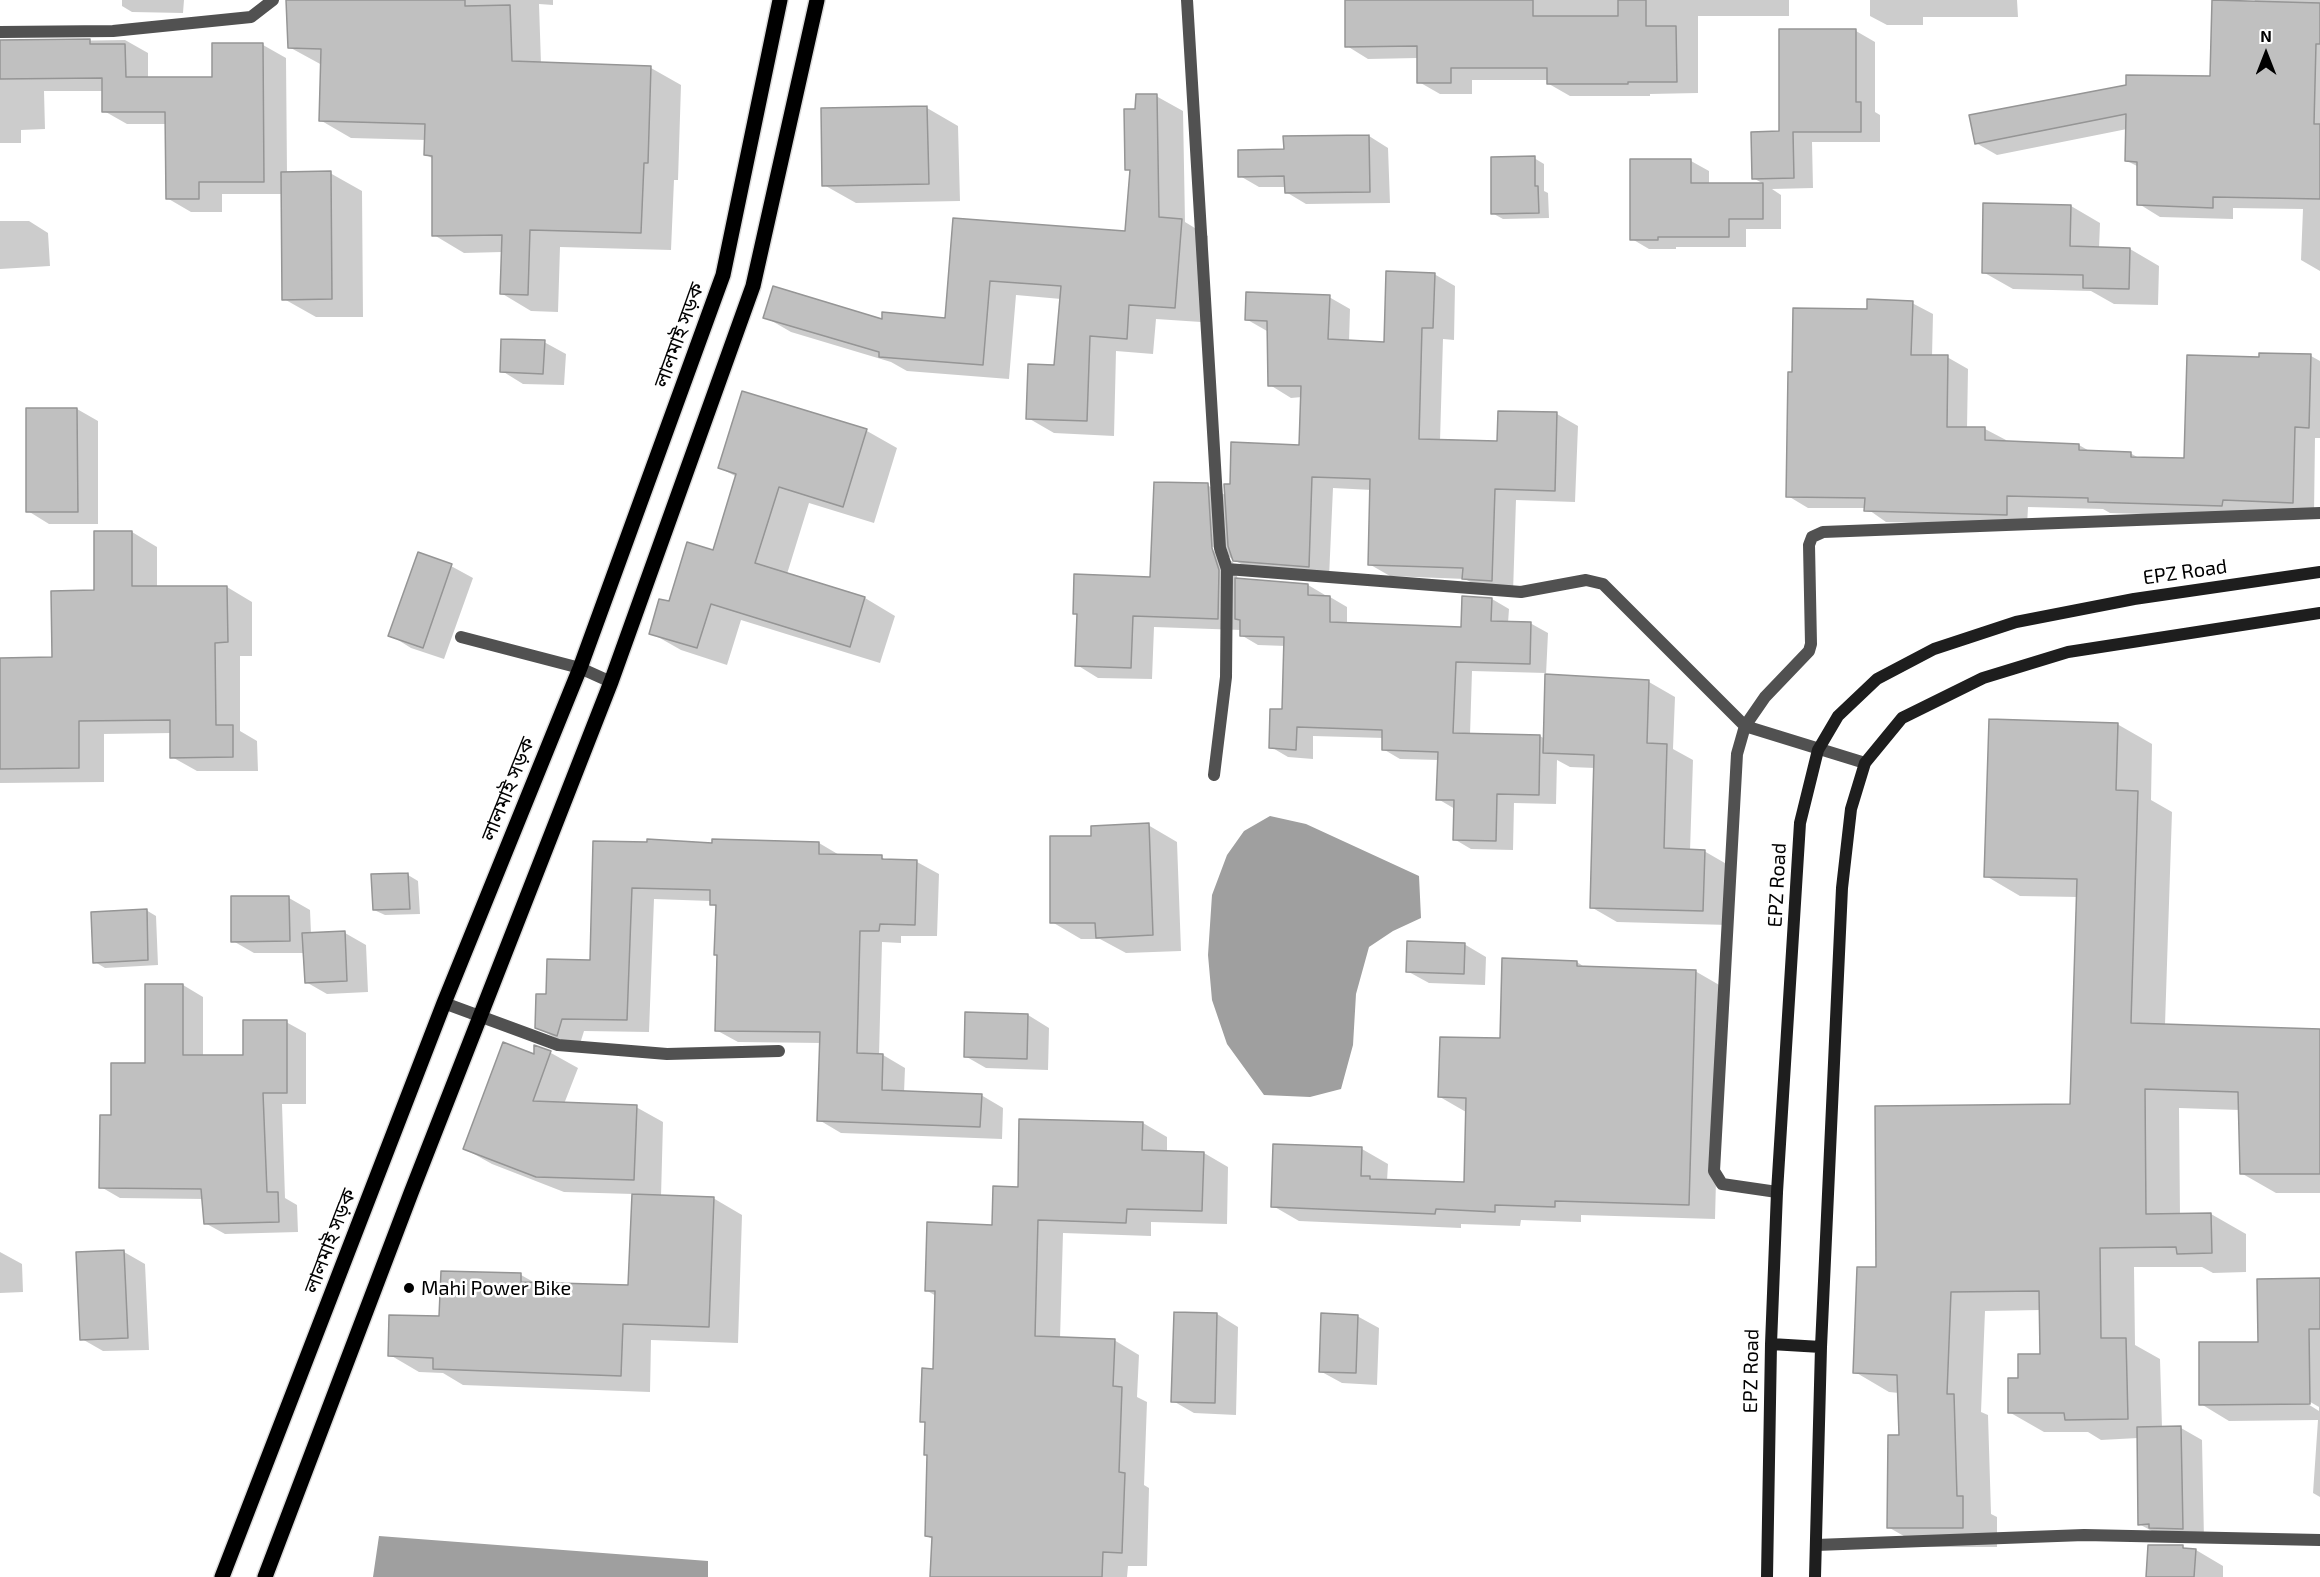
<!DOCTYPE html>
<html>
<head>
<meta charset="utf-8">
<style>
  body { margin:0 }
  #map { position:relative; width:2320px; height:1577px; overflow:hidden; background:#fff; font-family:"Exo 2",sans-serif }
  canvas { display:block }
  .north { position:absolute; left:2236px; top:24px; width:60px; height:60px; -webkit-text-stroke:4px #fff; paint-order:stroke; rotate:0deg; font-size:16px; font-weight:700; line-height:24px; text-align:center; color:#000 }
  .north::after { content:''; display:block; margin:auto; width:21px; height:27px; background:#000; clip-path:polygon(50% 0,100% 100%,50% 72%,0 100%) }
</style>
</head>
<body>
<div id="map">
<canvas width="2320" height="1577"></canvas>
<div class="north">N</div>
</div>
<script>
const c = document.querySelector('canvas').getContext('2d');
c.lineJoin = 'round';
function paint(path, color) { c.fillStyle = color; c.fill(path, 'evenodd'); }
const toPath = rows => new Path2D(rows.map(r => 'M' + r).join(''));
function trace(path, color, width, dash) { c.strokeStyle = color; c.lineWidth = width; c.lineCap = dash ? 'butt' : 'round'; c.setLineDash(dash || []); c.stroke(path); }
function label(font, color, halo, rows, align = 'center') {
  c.font = font + ' "Exo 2","Noto Sans Bengali",sans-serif'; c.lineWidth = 5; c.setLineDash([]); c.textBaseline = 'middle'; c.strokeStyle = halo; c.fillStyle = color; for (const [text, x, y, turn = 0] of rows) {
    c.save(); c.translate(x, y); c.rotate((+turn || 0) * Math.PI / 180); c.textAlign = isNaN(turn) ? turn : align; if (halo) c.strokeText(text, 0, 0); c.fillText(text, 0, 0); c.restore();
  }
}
const water = toPath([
  [1270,816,1306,824,1419,876,1421,918,1393,931,1369,947,1356,994,1353,1045,1341,1089,1310,1097,1264,1095,1227,1044,1212,1000,1208,955,1212,895,1227,855,1244,831],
  [379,1536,708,1561,708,1577,373,1577]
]);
const shadow = toPath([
  [122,0,184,0,183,13,132,12,122,6],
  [291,0,553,0,553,5,539,4,541,64,651,68,681,85,678,180,674,180,671,250,560,247,558,312,531,311,501,293,502,252,464,253,434,235,434,159,426,155,426,140,351,138,320,120,322,65,289,47],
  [1346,0,1789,0,1789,16,1698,16,1698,93,1650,94,1650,96,1570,96,1549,84,1549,80,1472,80,1472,94,1440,94,1419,82,1418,58,1368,59,1347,46],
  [1870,0,2017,0,2018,17,1923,17,1923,25,1887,25,1870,16],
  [2255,0,2320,0,2320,271,2301,260,2303,209,2233,208,2233,219,2160,217,2139,204,2139,167,2127,161,2127,129,1997,155,1976,143,2211,78],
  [1856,31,1875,42,1875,112,1880,115,1880,142,1812,142,1813,188,1772,189,1781,195,1781,229,1746,229,1746,247,1676,247,1676,249,1649,249,1632,239,1691,161,1709,171,1709,184,1764,184,1753,178,1780,133],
  [125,40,148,53,148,79,214,79,263,45,286,58,287,173,330,173,362,191,363,317,316,317,284,299,283,194,222,194,222,212,191,212,167,198,167,124,127,124,104,111,104,91,44,91,45,129,21,130,21,143,0,143,0,42],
  [1156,96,1183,111,1185,222,1208,236,1201,322,1156,319,1153,354,1116,351,1114,436,1054,433,1028,418,1056,367,1061,299,1016,295,1009,379,907,371,891,362,791,332,765,317,883,321,946,319,955,219,1127,232,1132,172,1127,169,1136,111],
  [927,108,958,126,960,201,856,203,824,185],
  [1369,136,1388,148,1390,203,1306,204,1286,192,1286,187,1259,187,1240,176,1285,150],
  [1534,158,1544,164,1544,191,1548,193,1549,218,1503,219,1492,213],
  [2071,206,2100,223,2099,249,2130,249,2159,266,2158,305,2114,304,2091,291,2013,289,1983,272],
  [0,221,29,221,48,233,50,266,0,269],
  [1434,274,1455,286,1454,340,1443,339,1440,441,1499,443,1557,414,1578,426,1575,502,1516,500,1513,593,1485,590,1465,579,1390,576,1369,564,1372,490,1333,488,1329,578,1256,573,1206,543,1205,546,1233,562,1238,580,1308,585,1325,595,1325,597,1330,597,1347,607,1347,625,1462,629,1492,599,1509,609,1508,623,1530,623,1548,633,1546,675,1649,682,1675,697,1673,749,1693,760,1690,851,1704,851,1730,866,1729,925,1617,922,1591,907,1595,768,1570,767,1557,760,1556,804,1514,803,1513,850,1471,849,1454,839,1455,809,1438,799,1439,760,1400,759,1383,749,1384,738,1313,736,1313,759,1288,757,1271,747,1283,710,1286,646,1258,645,1241,635,1241,630,1154,627,1152,679,1098,678,1077,665,1079,616,1074,613,1151,578,1207,485,1227,496,1231,485,1301,446,1302,397,1291,398,1270,385,1267,331,1246,319,1329,297,1350,309,1349,342,1385,343],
  [1472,671,1546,673,1545,739,1540,736,1470,735],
  [1912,303,1933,314,1932,357,1947,357,1968,369,1967,429,1985,429,2006,440,2005,442,2079,445,2091,452,2130,453,2139,458,2186,460,2260,358,2260,354,2311,356,2320,361,2320,438,2315,438,2314,514,2243,517,2110,513,2103,509,2028,507,2027,526,1886,522,1866,508,1808,508,1788,496,1793,374,1868,311],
  [544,342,566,354,564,385,523,384,502,371],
  [743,393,867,431,897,448,874,523,809,503,787,574,865,598,895,616,880,663,741,620,727,665,681,650,651,633,670,603,714,552,737,477,720,468],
  [77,409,98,421,98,524,49,524,28,511],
  [132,532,157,547,157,588,227,587,252,602,252,656,240,656,240,731,257,741,258,771,197,771,172,757,172,733,104,734,104,782,0,783,0,659,54,659],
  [451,566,473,578,444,659,411,648,390,635],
  [2117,724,2152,744,2151,800,2172,812,2165,1025,2320,1030,2320,1193,2276,1193,2241,1173,2240,1110,2179,1108,2180,1215,2211,1214,2246,1234,2246,1272,2213,1273,2202,1267,2134,1267,2135,1345,2160,1359,2162,1428,2181,1428,2202,1440,2204,1540,2161,1536,2139,1524,2138,1438,2101,1440,2088,1432,2044,1432,2009,1412,2020,1379,2041,1356,2040,1310,1985,1311,1981,1412,1988,1415,1991,1514,1997,1517,1997,1547,1923,1547,1888,1527,1900,1436,1899,1393,1889,1392,1855,1372,1877,1269,2071,1106,2078,897,2020,896,1986,876],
  [1148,825,1177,842,1181,951,1126,953,1100,939,1081,939,1052,922,1093,837],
  [595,843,819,843,841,856,881,857,888,861,917,862,939,874,937,936,901,936,901,943,882,942,879,1055,883,1055,905,1068,904,1093,981,1095,1003,1108,1002,1139,841,1133,819,1120,821,1043,738,1042,716,1030,718,956,717,907,711,904,711,901,654,899,649,1032,584,1031,579,1047,559,1040,536,1027,548,996,591,962],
  [408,875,418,881,420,914,385,915,374,910],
  [289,898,310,910,311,934,345,933,366,945,368,992,327,994,306,982,305,953,254,953,233,941],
  [146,910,156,916,158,965,105,968,95,962],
  [1464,944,1486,957,1485,985,1429,983,1407,971],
  [1577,962,1586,968,1695,971,1721,986,1715,1219,1581,1215,1581,1222,1521,1220,1520,1226,1461,1224,1461,1228,1299,1221,1273,1206,1362,1149,1388,1164,1387,1181,1465,1183,1466,1112,1440,1097,1501,1040],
  [147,985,183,985,203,997,203,1057,244,1057,286,1022,306,1033,306,1104,282,1104,285,1198,297,1205,298,1232,225,1234,205,1223,204,1199,120,1198,101,1187,113,1116,147,1064],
  [967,1014,1028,1015,1049,1028,1048,1070,986,1068,965,1056],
  [536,1047,551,1053,578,1068,564,1104,636,1107,663,1122,661,1197,713,1198,742,1215,738,1343,651,1340,650,1392,463,1385,443,1373,419,1372,390,1355,440,1318,521,1275,537,1284,630,1287,633,1194,564,1192,492,1164,465,1149,535,1056],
  [1143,1123,1167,1137,1167,1152,1204,1153,1228,1167,1227,1224,1151,1222,1151,1236,1063,1233,1060,1339,1114,1340,1139,1355,1137,1397,1147,1402,1144,1485,1149,1488,1147,1566,1128,1566,1127,1577,932,1577,933,1539,926,1536,929,1456,926,1423,922,1421,934,1370,936,1296,926,1290,993,1226,1019,1188],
  [0,1252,22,1264,23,1292,0,1293],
  [124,1252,145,1264,149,1350,103,1351,82,1339],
  [2320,1280,2320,1497,2313,1493,2318,1420,2229,1421,2201,1404],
  [2305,1399,2319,1407,2319,1411,2303,1401],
  [1217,1314,1238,1327,1236,1415,1194,1413,1173,1401],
  [1357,1316,1379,1328,1377,1385,1342,1383,1320,1371],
  [2182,1547,2196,1550,2223,1566,2223,1577,2147,1577]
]);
const building = toPath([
  [286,0,465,0,465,6,510,5,512,61,651,66,648,163,644,163,641,233,530,230,528,295,500,294,502,235,432,236,432,156,424,155,425,124,319,121,321,49,288,48,286,0],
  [1345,0,1533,0,1533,16,1618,16,1618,0,1646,0,1646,26,1676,26,1677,82,1628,82,1628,84,1547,84,1547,68,1451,68,1451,83,1417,83,1417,46,1345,47,1345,0],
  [2212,0,2320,3,2320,44,2316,44,2314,124,2320,124,2320,199,2213,197,2213,208,2137,205,2137,162,2125,161,2126,114,1975,144,1969,115,2126,85,2126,75,2210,76,2212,0],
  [1779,29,1856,29,1856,102,1861,102,1861,132,1793,132,1794,178,1752,179,1751,132,1779,131,1779,29],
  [90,39,90,44,125,44,126,77,212,77,212,43,263,43,264,182,199,182,199,199,166,199,165,112,102,112,102,78,0,79,0,40,90,39],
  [1136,94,1157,94,1159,217,1182,219,1175,308,1129,305,1127,339,1090,336,1087,421,1026,419,1028,364,1054,365,1061,286,990,281,983,365,879,357,879,352,763,318,773,286,882,319,882,312,945,318,953,218,1125,231,1130,170,1125,170,1124,109,1135,109,1136,94],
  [927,106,929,184,822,186,821,108,927,106],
  [1369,135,1370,192,1285,193,1284,176,1238,177,1238,150,1284,149,1283,136,1369,135],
  [1535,156,1535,186,1538,186,1539,213,1491,214,1491,157,1535,156],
  [1630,159,1691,159,1691,183,1763,183,1763,219,1729,219,1729,237,1658,237,1658,240,1630,240,1630,159],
  [331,171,332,299,282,300,281,172,331,171],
  [1983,203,2071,205,2070,246,2130,248,2129,289,2083,288,2083,275,1982,273,1983,203],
  [1386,271,1435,273,1433,328,1422,328,1419,439,1497,441,1498,411,1557,412,1555,491,1495,489,1492,581,1462,579,1463,568,1368,565,1370,479,1312,477,1309,567,1233,561,1228,546,1224,484,1230,484,1231,442,1299,445,1301,386,1268,386,1267,321,1245,320,1246,292,1330,295,1328,339,1384,342,1386,271],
  [1867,299,1913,301,1911,355,1948,355,1947,427,1985,427,1985,440,2079,444,2079,450,2131,452,2131,457,2184,458,2187,355,2259,357,2259,353,2311,354,2309,428,2295,427,2293,503,2223,500,2222,506,2088,502,2088,498,2007,496,2007,515,1864,511,1865,498,1786,497,1788,372,1792,372,1793,308,1867,309,1867,299],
  [501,339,545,340,543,374,500,372,501,339],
  [742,391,867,429,843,507,779,487,755,563,865,597,850,647,711,604,697,648,649,634,659,599,669,601,687,542,713,550,736,474,718,468,742,391],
  [26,408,77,408,78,512,26,512,26,408],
  [1154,482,1208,483,1212,548,1219,570,1218,619,1133,616,1131,668,1075,666,1077,614,1073,614,1074,574,1150,577,1154,482],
  [94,531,132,531,132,586,227,586,228,642,215,643,216,725,233,725,233,757,170,758,170,720,79,721,79,768,0,769,0,658,52,657,51,591,94,590,94,531],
  [418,552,452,564,423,648,388,636,418,552],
  [1235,578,1308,584,1308,595,1330,596,1330,622,1461,627,1462,596,1492,598,1491,621,1531,622,1530,664,1456,662,1453,733,1540,735,1539,795,1497,794,1496,841,1453,840,1454,800,1436,800,1438,752,1382,750,1382,730,1297,727,1296,750,1269,748,1270,709,1282,709,1284,637,1240,636,1240,620,1235,619,1235,578],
  [1545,674,1649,680,1647,743,1667,744,1664,848,1705,850,1703,911,1590,908,1594,755,1543,753,1545,674],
  [1989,719,2118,723,2116,790,2138,791,2131,1023,2320,1029,2320,1174,2240,1174,2238,1092,2145,1089,2146,1214,2211,1213,2212,1253,2177,1254,2176,1247,2100,1248,2101,1338,2126,1338,2128,1419,2065,1420,2064,1413,2008,1413,2008,1378,2018,1378,2018,1354,2040,1354,2039,1291,1951,1292,1947,1394,1954,1394,1957,1496,1963,1496,1963,1528,1887,1528,1888,1435,1899,1435,1897,1375,1853,1373,1857,1267,1876,1267,1875,1106,2070,1104,2077,879,1984,877,1989,719],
  [1149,823,1153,935,1096,938,1095,923,1050,923,1050,836,1091,836,1091,826,1149,823],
  [647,839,712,843,712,839,819,842,819,854,882,855,882,859,917,860,915,925,880,924,879,931,860,931,857,1053,883,1054,882,1090,982,1094,980,1127,817,1121,820,1032,715,1031,717,955,714,955,716,905,710,905,710,890,632,888,627,1020,562,1019,557,1036,535,1028,536,994,546,994,547,959,590,960,593,841,647,842,647,839],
  [408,873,410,909,373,910,371,874,408,873],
  [231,896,289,896,290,941,231,942,231,896],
  [147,909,148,960,93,963,91,912,147,909],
  [345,931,347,981,305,983,302,933,345,931],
  [1407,941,1465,943,1464,974,1406,972,1407,941],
  [1502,958,1577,961,1577,966,1696,970,1689,1205,1555,1201,1555,1207,1495,1205,1495,1212,1436,1209,1435,1214,1271,1207,1273,1144,1362,1147,1361,1176,1370,1176,1370,1179,1464,1182,1466,1098,1438,1097,1440,1037,1500,1038,1502,958],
  [145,984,183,984,183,1055,243,1055,243,1020,287,1020,287,1093,263,1093,267,1192,278,1192,279,1222,204,1224,201,1189,99,1188,100,1115,111,1115,111,1063,145,1063,145,984],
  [965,1012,1028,1014,1027,1059,964,1057,965,1012],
  [503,1042,534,1054,534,1045,551,1051,533,1101,637,1105,634,1180,536,1177,463,1149,503,1042],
  [1019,1119,1143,1122,1142,1150,1204,1152,1202,1211,1127,1209,1126,1223,1038,1220,1035,1336,1115,1339,1113,1386,1122,1387,1119,1472,1125,1473,1122,1553,1103,1552,1102,1577,930,1577,932,1537,925,1536,927,1455,924,1455,925,1422,920,1422,922,1368,933,1369,935,1291,925,1291,927,1222,992,1225,993,1186,1018,1187,1019,1119],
  [632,1194,714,1197,709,1327,623,1324,621,1376,433,1369,433,1358,388,1356,389,1315,439,1316,441,1271,521,1273,521,1282,628,1285,632,1194],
  [124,1250,128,1338,80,1340,76,1252,124,1250],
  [2320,1278,2320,1329,2309,1329,2310,1404,2199,1405,2199,1342,2258,1342,2257,1279,2320,1278],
  [1174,1312,1217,1313,1215,1403,1171,1402,1174,1312],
  [1321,1313,1358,1315,1356,1373,1319,1372,1321,1313],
  [2181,1426,2183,1529,2149,1528,2149,1524,2138,1525,2137,1427,2181,1426],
  [2148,1545,2183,1545,2183,1548,2196,1549,2194,1577,2146,1577,2148,1545]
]);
const street = toPath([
  [1187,0,1220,548,1227,569,1226,677,1214,775],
  [0,32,113,31,251,17,273,0],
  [1227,569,1521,592,1586,580,1603,584,1745,726,1865,763],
  [461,637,580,668,611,682],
  [444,1003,558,1045,667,1054,779,1051],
  [1777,1192,1722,1184,1714,1171,1737,754,1745,726,1765,697,1809,651,1811,644,1809,545,1812,537,1823,532,2320,513],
  [1816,1545,2084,1535,2320,1540]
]);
const secondary = toPath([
  [1771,1344,1821,1347],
  [1767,1577,1771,1344,1777,1192,1800,823,1818,750,1838,716,1877,679,1934,649,2016,622,2134,599,2320,572],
  [1815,1577,1821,1347,1842,888,1851,809,1865,763,1902,718,1983,678,2068,652,2320,613]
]);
const primary = toPath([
  [222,1577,444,1003,580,668,723,275,780,0],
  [265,1577,411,1193,611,682,753,286,817,0]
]);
const markers = [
  [409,1288,6,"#000"]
];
const streetNames = [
  ["লালমাই সড়ক",679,335,-70],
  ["EPZ Road",2185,572,-8],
  ["লালমাই সড়ক",508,789,-68],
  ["EPZ Road",1777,885,-87],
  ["লালমাই সড়ক",330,1241,-69],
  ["EPZ Road",1751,1371,-89]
];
const poiNames = [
  ["Mahi Power Bike",421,1288]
];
paint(water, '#9f9f9f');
paint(shadow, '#0003');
paint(building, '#c0c0c0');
trace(building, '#959595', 1.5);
trace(primary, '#dbdbdb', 18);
trace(street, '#515151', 12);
trace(secondary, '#1e1e1e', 12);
trace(primary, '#000', 15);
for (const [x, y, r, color] of markers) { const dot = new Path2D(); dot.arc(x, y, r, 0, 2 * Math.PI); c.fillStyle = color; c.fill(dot); trace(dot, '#fff', 2); }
label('20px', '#000', '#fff', streetNames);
label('20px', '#000', '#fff', poiNames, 'left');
</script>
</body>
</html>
